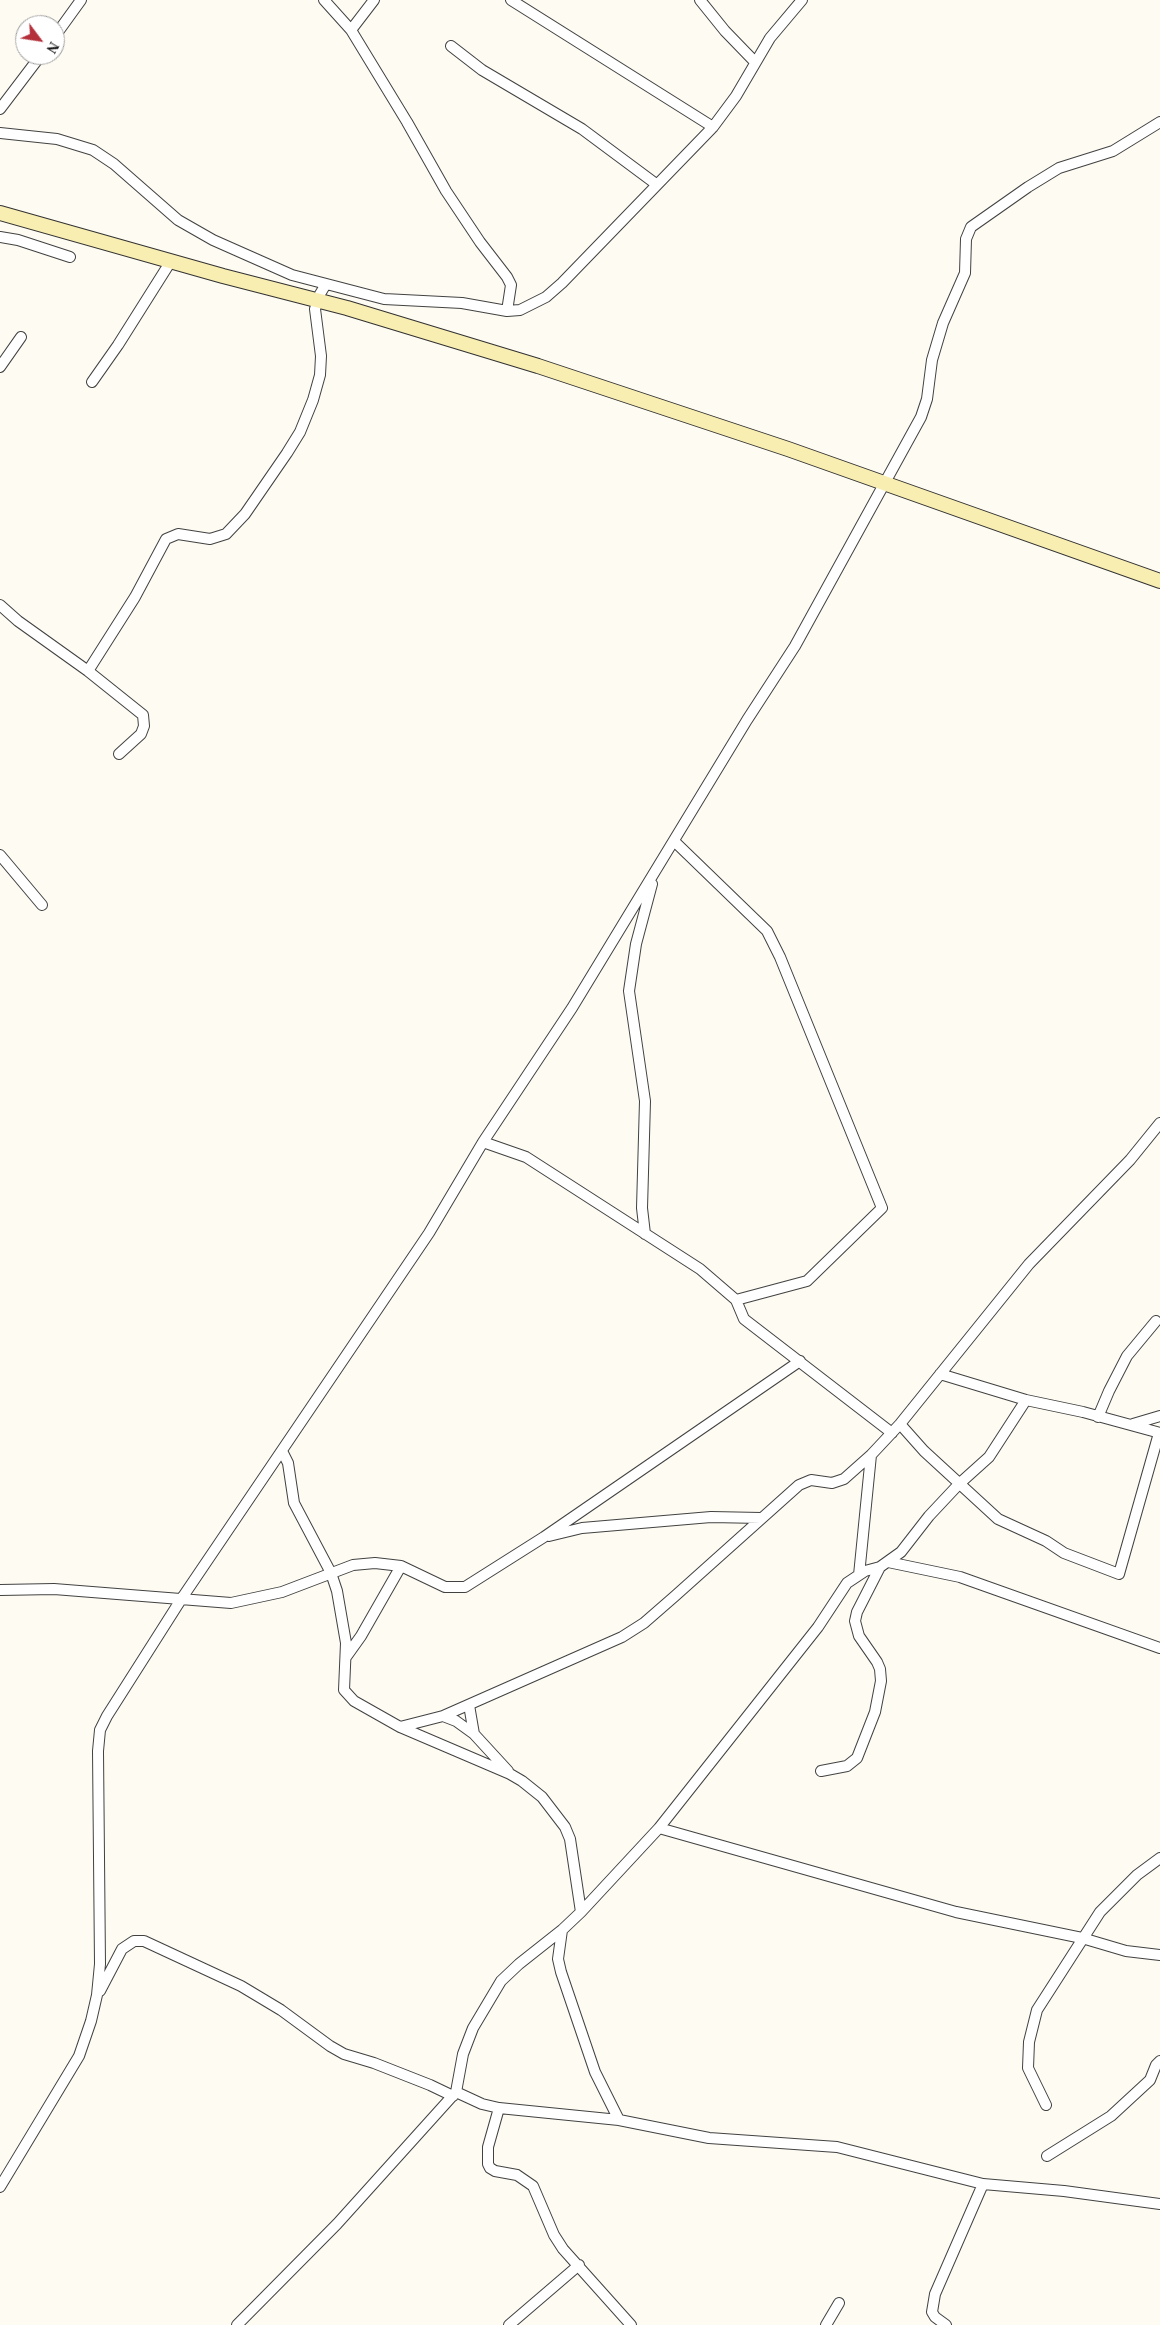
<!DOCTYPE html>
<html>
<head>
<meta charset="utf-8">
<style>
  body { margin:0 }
  #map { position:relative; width:1160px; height:2325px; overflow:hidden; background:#fefbf2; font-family:"Times New Roman",serif }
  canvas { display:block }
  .north { position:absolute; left:15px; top:15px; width:50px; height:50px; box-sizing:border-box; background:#fff; border:1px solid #9f9f9f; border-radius:50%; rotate:121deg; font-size:14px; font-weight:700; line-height:20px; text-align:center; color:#0f0f0f }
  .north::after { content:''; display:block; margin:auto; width:18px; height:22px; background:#b4313c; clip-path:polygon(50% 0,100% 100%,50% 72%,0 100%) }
</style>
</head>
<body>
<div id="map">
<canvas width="1160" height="2325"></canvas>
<div class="north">N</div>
</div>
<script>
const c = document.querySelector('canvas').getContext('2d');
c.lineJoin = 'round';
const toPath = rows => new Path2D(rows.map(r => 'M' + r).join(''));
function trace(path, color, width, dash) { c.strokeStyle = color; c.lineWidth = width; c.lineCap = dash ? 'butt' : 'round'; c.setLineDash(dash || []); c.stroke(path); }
const street = toPath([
  [324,0,351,30,407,122,446,191,480,242,507,277,511,285,507,311],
  [511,0,713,127],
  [700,0,725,31,755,62],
  [351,30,374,0],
  [55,36,81,0],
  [451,46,482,70,582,129,656,184],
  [0,109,41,55],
  [0,133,57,139,93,150,114,164,178,220,213,240,292,275,384,299,462,303,507,311,520,310,546,297,562,283,713,127,736,96,770,38,802,0],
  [0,237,18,240,70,257],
  [0,367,21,337],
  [92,382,118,345,171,261],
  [0,605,18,621,88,671,143,715,144,726,141,734,119,754],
  [88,671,135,597,166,539,178,534,210,539,226,534,245,514,287,453,300,432,313,400,320,375,321,356,315,309,320,294,326,284],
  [674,841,767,931,780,957,882,1208,807,1281,736,1300],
  [0,855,42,905],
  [483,1142,526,1157,700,1269,736,1300,744,1319,892,1433],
  [645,1234,642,1208,645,1101,629,991,636,944,652,884],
  [940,1374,1026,1400,1083,1412,1160,1433],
  [1098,1417,1109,1391,1127,1356,1156,1321],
  [900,1424,924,1451,998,1519,1046,1541,1064,1553,1119,1574,1159,1433],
  [1133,1424,1160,1416],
  [282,1451,288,1463,294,1503,331,1573,337,1591,346,1643,344,1690,354,1701,400,1727,510,1774,522,1781,542,1797,565,1827,570,1839,581,1912],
  [549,1536,582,1528,711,1517,761,1518],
  [888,1562,960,1577,1160,1648],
  [859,1575,871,1455],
  [0,1590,54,1589,231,1603,282,1592,353,1565,375,1563,401,1566,445,1587,465,1587,544,1537,800,1361],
  [346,1657,361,1636,401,1566],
  [469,1705,474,1734],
  [443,1716,456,1721,474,1734,508,1771],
  [400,1727,443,1716,622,1637,644,1623,675,1596,799,1485,811,1480,832,1483,844,1479,871,1455,900,1424,1029,1264,1130,1160,1160,1123],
  [821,1771,847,1766,857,1758,875,1712,881,1681,880,1669,877,1662,859,1636,855,1621,857,1612,880,1567],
  [659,1828,956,1912,1082,1938,1126,1951,1160,1955],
  [562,1930,558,1959,561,1972,595,2072,619,2120],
  [100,1991,122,1949,134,1941,144,1941,241,1986,281,2010,330,2046,344,2054,374,2063,430,2085,453,2096],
  [456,2092,482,2104,499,2108,619,2120,709,2138,837,2147,983,2184,1064,2191,1160,2204],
  [1046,2105,1028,2068,1029,2042,1037,2010,1100,1912,1137,1875,1160,1858],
  [499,2108,488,2147,488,2164,490,2168,495,2171,517,2175,533,2186,554,2235,563,2249,631,2325],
  [1047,2156,1111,2116,1150,2080,1156,2065,1160,2061],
  [0,2187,79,2056,91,2021,97,1995,100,1964,98,1751,100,1730,107,1716,182,1598,429,1233,483,1142,572,1008,747,720,795,646,921,417,927,399,932,360,943,323,965,273,966,239,971,227,1028,187,1059,168,1113,151,1160,122],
  [237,2325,337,2224,456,2092,463,2054,473,2028,501,1981,519,1964,562,1930,581,1912,659,1828,818,1627,847,1583,865,1571,880,1567,901,1552,929,1516,959,1484,989,1457,1026,1400],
  [509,2325,579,2265],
  [826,2325,839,2303],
  [946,2325,935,2317,932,2312,935,2294,983,2184]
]);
const secondary = toPath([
  [0,213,223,276,347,308,538,366,788,449,1160,581]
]);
trace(street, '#424242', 12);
trace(secondary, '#313131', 16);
trace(street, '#fff', 10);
trace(secondary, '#f8eeb2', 14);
</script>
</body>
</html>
